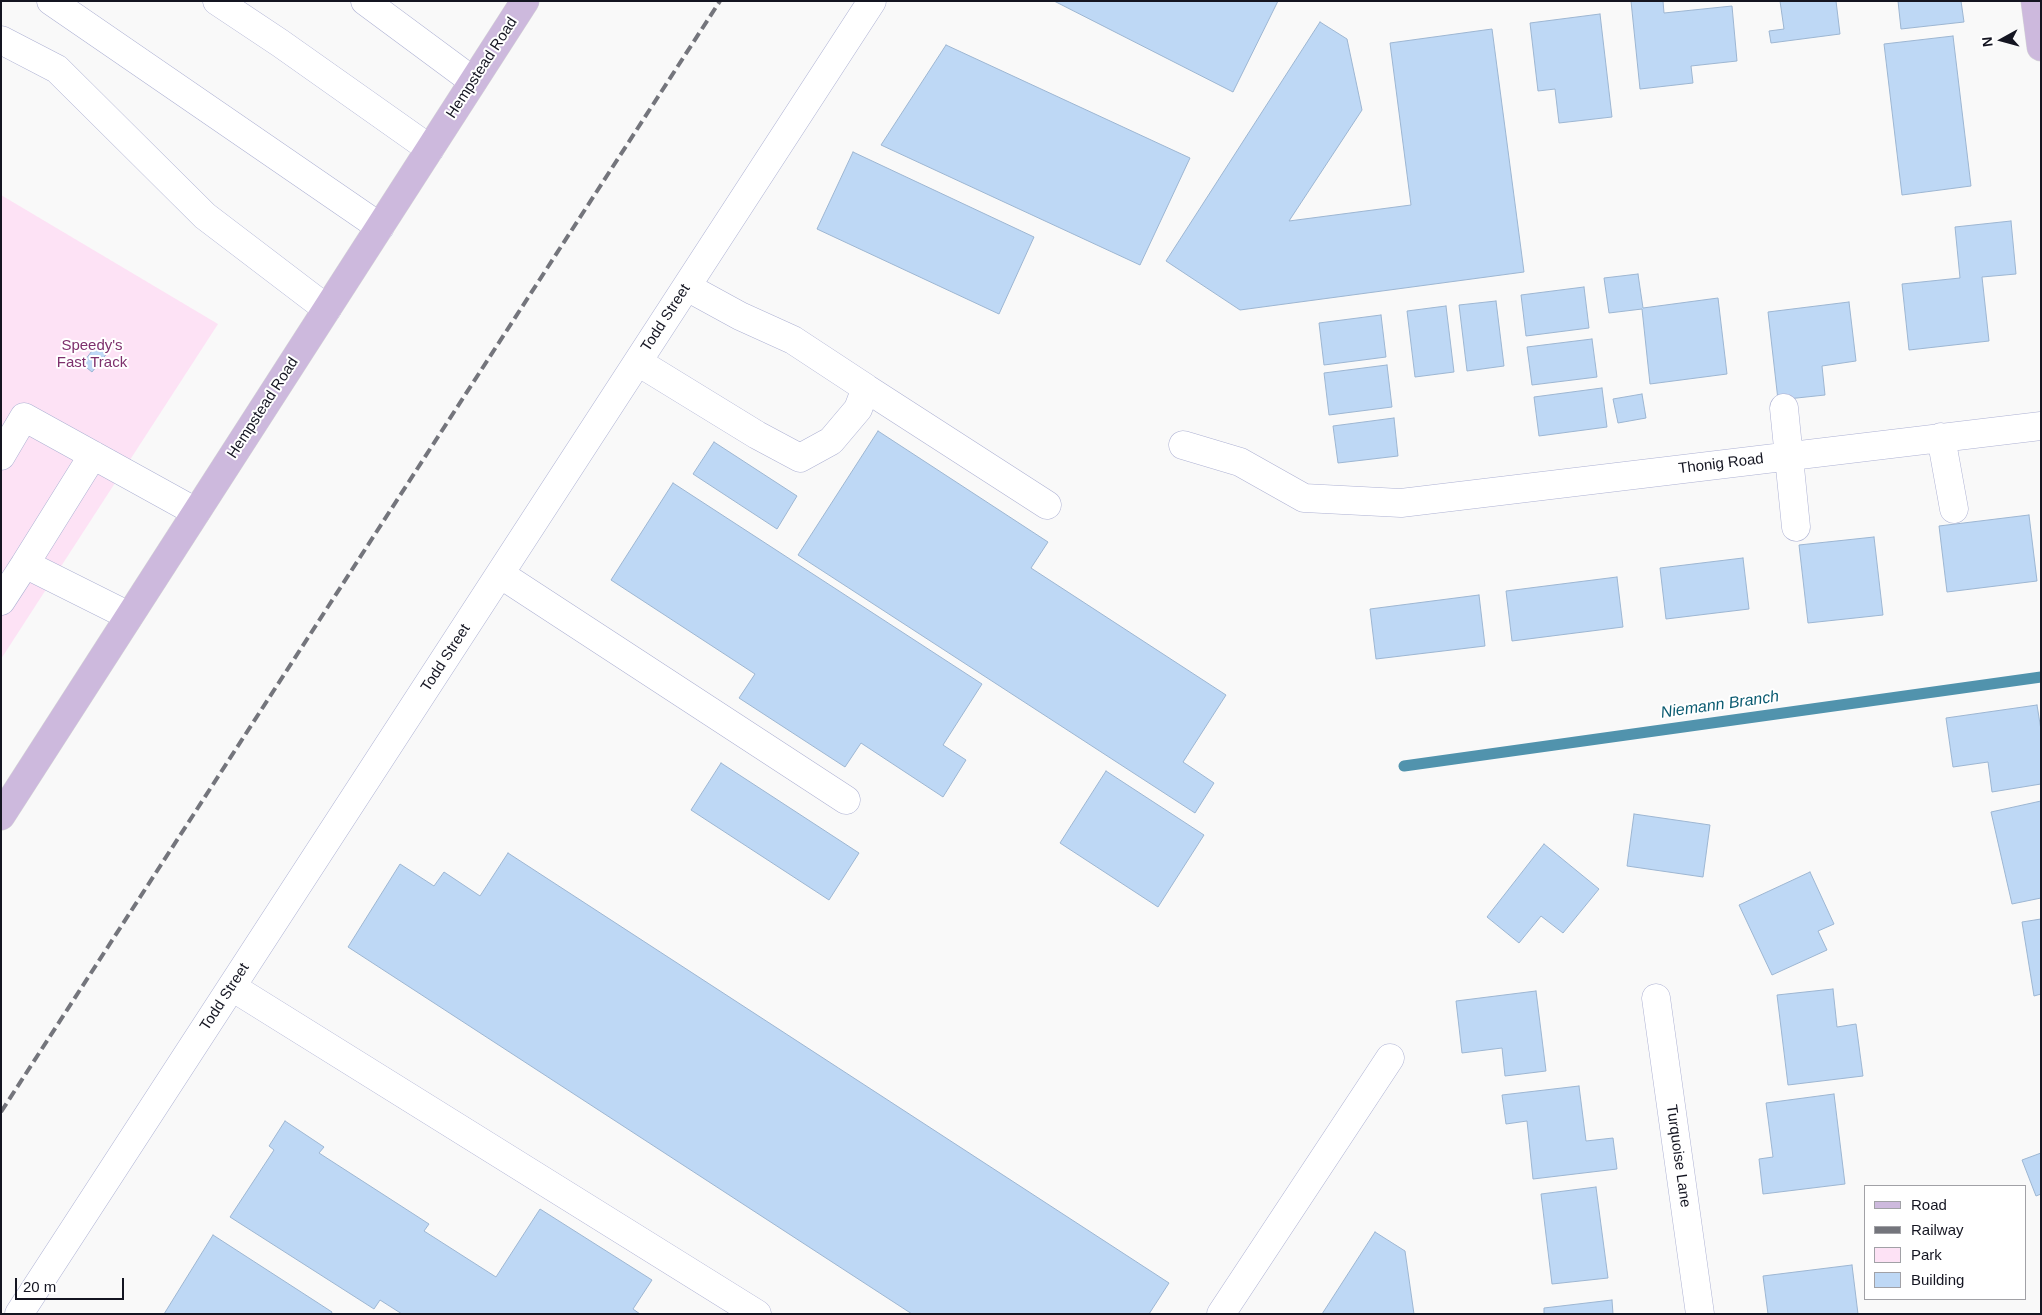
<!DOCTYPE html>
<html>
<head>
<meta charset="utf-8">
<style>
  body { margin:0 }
  #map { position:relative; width:2042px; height:1315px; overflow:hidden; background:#f9f9f9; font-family:Arial,sans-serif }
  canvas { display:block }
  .frame { position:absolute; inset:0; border:2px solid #141521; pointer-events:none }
  .legend { position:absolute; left:1864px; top:1185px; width:162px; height:115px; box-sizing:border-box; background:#fff; border:1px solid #a1a1a6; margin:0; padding:6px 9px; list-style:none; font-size:15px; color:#141521 }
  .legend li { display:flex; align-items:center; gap:10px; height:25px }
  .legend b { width:25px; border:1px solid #a1a1a6 }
  .north { position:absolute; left:1977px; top:15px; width:50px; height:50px; -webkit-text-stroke:4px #fff; paint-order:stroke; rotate:263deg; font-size:14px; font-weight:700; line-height:20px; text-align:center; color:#141521 }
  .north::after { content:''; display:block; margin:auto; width:18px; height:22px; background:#141521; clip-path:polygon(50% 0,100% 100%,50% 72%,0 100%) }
  .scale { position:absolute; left:15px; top:1278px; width:109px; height:22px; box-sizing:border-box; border:2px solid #141521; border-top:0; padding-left:6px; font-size:15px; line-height:18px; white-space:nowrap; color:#141521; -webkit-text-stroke:4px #fff; paint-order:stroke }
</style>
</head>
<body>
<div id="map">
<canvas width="2042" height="1315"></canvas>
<div class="frame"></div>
<ul class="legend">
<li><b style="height:6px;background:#cdb9dd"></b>Road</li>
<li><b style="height:6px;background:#74757c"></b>Railway</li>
<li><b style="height:14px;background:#fde2f5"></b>Park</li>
<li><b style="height:14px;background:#bed8f5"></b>Building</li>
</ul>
<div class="north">N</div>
<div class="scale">20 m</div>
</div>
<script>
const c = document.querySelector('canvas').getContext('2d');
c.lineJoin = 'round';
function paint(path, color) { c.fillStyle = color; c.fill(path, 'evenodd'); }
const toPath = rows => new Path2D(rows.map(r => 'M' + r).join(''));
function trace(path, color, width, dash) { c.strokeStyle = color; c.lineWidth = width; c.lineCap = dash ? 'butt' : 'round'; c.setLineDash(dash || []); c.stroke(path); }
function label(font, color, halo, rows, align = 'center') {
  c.font = font + ' Arial,sans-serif'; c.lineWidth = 4; c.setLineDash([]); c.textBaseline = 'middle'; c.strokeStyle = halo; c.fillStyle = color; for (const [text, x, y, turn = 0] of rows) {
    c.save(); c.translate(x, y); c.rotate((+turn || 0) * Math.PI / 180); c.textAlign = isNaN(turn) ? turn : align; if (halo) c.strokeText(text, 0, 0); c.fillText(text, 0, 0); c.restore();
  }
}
const green = toPath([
  [1,195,218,324,1,659]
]);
const stream = toPath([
  [1404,766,2041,677]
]);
const building = toPath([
  [1054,1,1278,1,1233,92,1054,1],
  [1631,1,1663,1,1664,13,1732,6,1737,61,1691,66,1693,83,1640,89,1631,1],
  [1780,1,1836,1,1840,34,1771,43,1769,31,1784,29,1780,1],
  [1898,1,1961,1,1964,22,1901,29,1898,1],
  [1600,14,1612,117,1559,123,1555,89,1538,91,1530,23,1600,14],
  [1320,22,1347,39,1362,110,1289,221,1411,205,1390,43,1492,29,1524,272,1240,310,1166,261,1320,22],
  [1953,36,1971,186,1902,195,1884,44,1953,36],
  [946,45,1190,158,1140,265,881,145,946,45],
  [853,152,1034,237,999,314,817,229,853,152],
  [2011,221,2016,274,1982,277,1989,341,1909,350,1902,284,1960,278,1955,227,2011,221],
  [1638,274,1643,308,1718,298,1727,374,1650,384,1642,309,1609,313,1604,278,1638,274],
  [1584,287,1589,328,1526,336,1521,295,1584,287],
  [1496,301,1504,366,1467,371,1459,305,1496,301],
  [1849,302,1856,361,1822,366,1825,395,1778,400,1768,312,1849,302],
  [1446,306,1454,372,1415,377,1407,311,1446,306],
  [1381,315,1386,357,1324,365,1319,323,1381,315],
  [1592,339,1597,377,1532,385,1527,347,1592,339],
  [98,343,108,352,92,372,82,364,98,343],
  [1387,365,1392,407,1329,415,1324,373,1387,365],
  [1602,388,1607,427,1539,436,1534,397,1602,388],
  [1642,394,1646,418,1618,423,1613,399,1642,394],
  [1394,418,1398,456,1338,463,1333,426,1394,418],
  [878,431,1048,542,1031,568,1226,695,1183,762,1214,783,1195,813,798,555,878,431],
  [714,442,797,496,777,529,693,474,714,442],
  [673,483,982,684,943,745,966,760,943,797,861,743,845,767,739,698,755,674,611,580,673,483],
  [2029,515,2037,581,1947,592,1939,526,2029,515],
  [1874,537,1883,615,1808,623,1799,545,1874,537],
  [1743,558,1749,609,1666,619,1660,568,1743,558],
  [1617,577,1623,627,1512,641,1506,591,1617,577],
  [1479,595,1485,646,1376,659,1370,609,1479,595],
  [2037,705,2041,730,2041,784,1992,792,1988,762,1953,767,1946,718,2037,705],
  [721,763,859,853,829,900,691,810,721,763],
  [1106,771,1204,835,1158,907,1060,843,1106,771],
  [2041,801,2041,898,2012,904,1991,812,2041,801],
  [1634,814,1710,825,1703,877,1627,866,1634,814],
  [1544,844,1599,889,1563,933,1541,916,1519,943,1487,917,1544,844],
  [508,853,1169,1283,1149,1314,912,1314,348,947,400,864,434,886,444,872,480,896,508,853],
  [1810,872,1834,924,1818,931,1827,950,1772,975,1739,905,1810,872],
  [2041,919,2041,994,2034,996,2022,922,2041,919],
  [1833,989,1837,1027,1856,1024,1863,1076,1788,1085,1777,995,1833,989],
  [1536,991,1546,1071,1505,1076,1502,1048,1462,1053,1456,1001,1536,991],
  [1579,1086,1586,1141,1613,1138,1617,1169,1533,1179,1527,1121,1506,1124,1502,1095,1579,1086],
  [1834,1094,1845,1184,1763,1194,1759,1159,1773,1157,1766,1103,1834,1094],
  [285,1121,324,1147,319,1153,429,1224,424,1231,496,1277,540,1209,652,1280,633,1309,640,1314,402,1314,380,1300,374,1309,230,1217,274,1150,269,1146,285,1121],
  [2041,1153,2041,1194,2036,1196,2022,1160,2041,1153],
  [1596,1187,1608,1278,1552,1284,1541,1194,1596,1187],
  [1375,1232,1405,1251,1414,1314,1322,1314,1375,1232],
  [213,1235,332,1312,331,1314,164,1314,213,1235],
  [1852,1265,1858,1314,1768,1314,1763,1276,1852,1265],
  [1612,1300,1613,1314,1544,1314,1544,1308,1612,1300]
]);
const minor = toPath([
  [51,1,380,227],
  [217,1,280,43,430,149],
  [365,1,473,81],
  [1,40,57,69,205,216,327,309],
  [638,362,757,435,800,458,831,441,858,409,866,388,793,340,740,316,687,287],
  [864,387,1047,505],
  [1784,408,1796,527],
  [1941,437,1954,509],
  [1183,445,1240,462,1304,498,1401,503,2041,426],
  [93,455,25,564,129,616],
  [1,456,24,417,196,512],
  [500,574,846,800],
  [1,601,25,564],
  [232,987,757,1314],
  [1656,998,1700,1314],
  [19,1314,872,1],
  [1221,1314,1390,1058]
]);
const major = toPath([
  [2035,1,2041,47],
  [1,816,525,1]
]);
const rail = toPath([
  [1,1112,720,1]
]);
const streetNames = [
  ["Hempstead Road",482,68,-57],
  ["Todd Street",666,318,-57],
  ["Hempstead Road",263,408,-57],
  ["Thonig Road",1721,464,-7],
  ["Todd Street",446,658,-57],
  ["Todd Street",225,997,-57],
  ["Turquoise Lane",1678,1156,82]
];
const parkNames = [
  ["Speedy's",92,346],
  ["Fast Track",92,363]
];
const waterNames = [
  ["Niemann Branch",1720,705,-8]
];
paint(green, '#fde2f5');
trace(stream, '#5193ad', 11);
paint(building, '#bed8f5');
trace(building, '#9db6d2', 1);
trace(minor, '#adb1d3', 29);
trace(major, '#d5d5d7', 29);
trace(minor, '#fff', 28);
trace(major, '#cdb9dd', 28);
trace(rail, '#74757c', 4, [10, 5]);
label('15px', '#141521', '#fff', streetNames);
label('15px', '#7d306c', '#fff', parkNames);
label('italic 16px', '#0b5b71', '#fff', waterNames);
</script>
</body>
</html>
